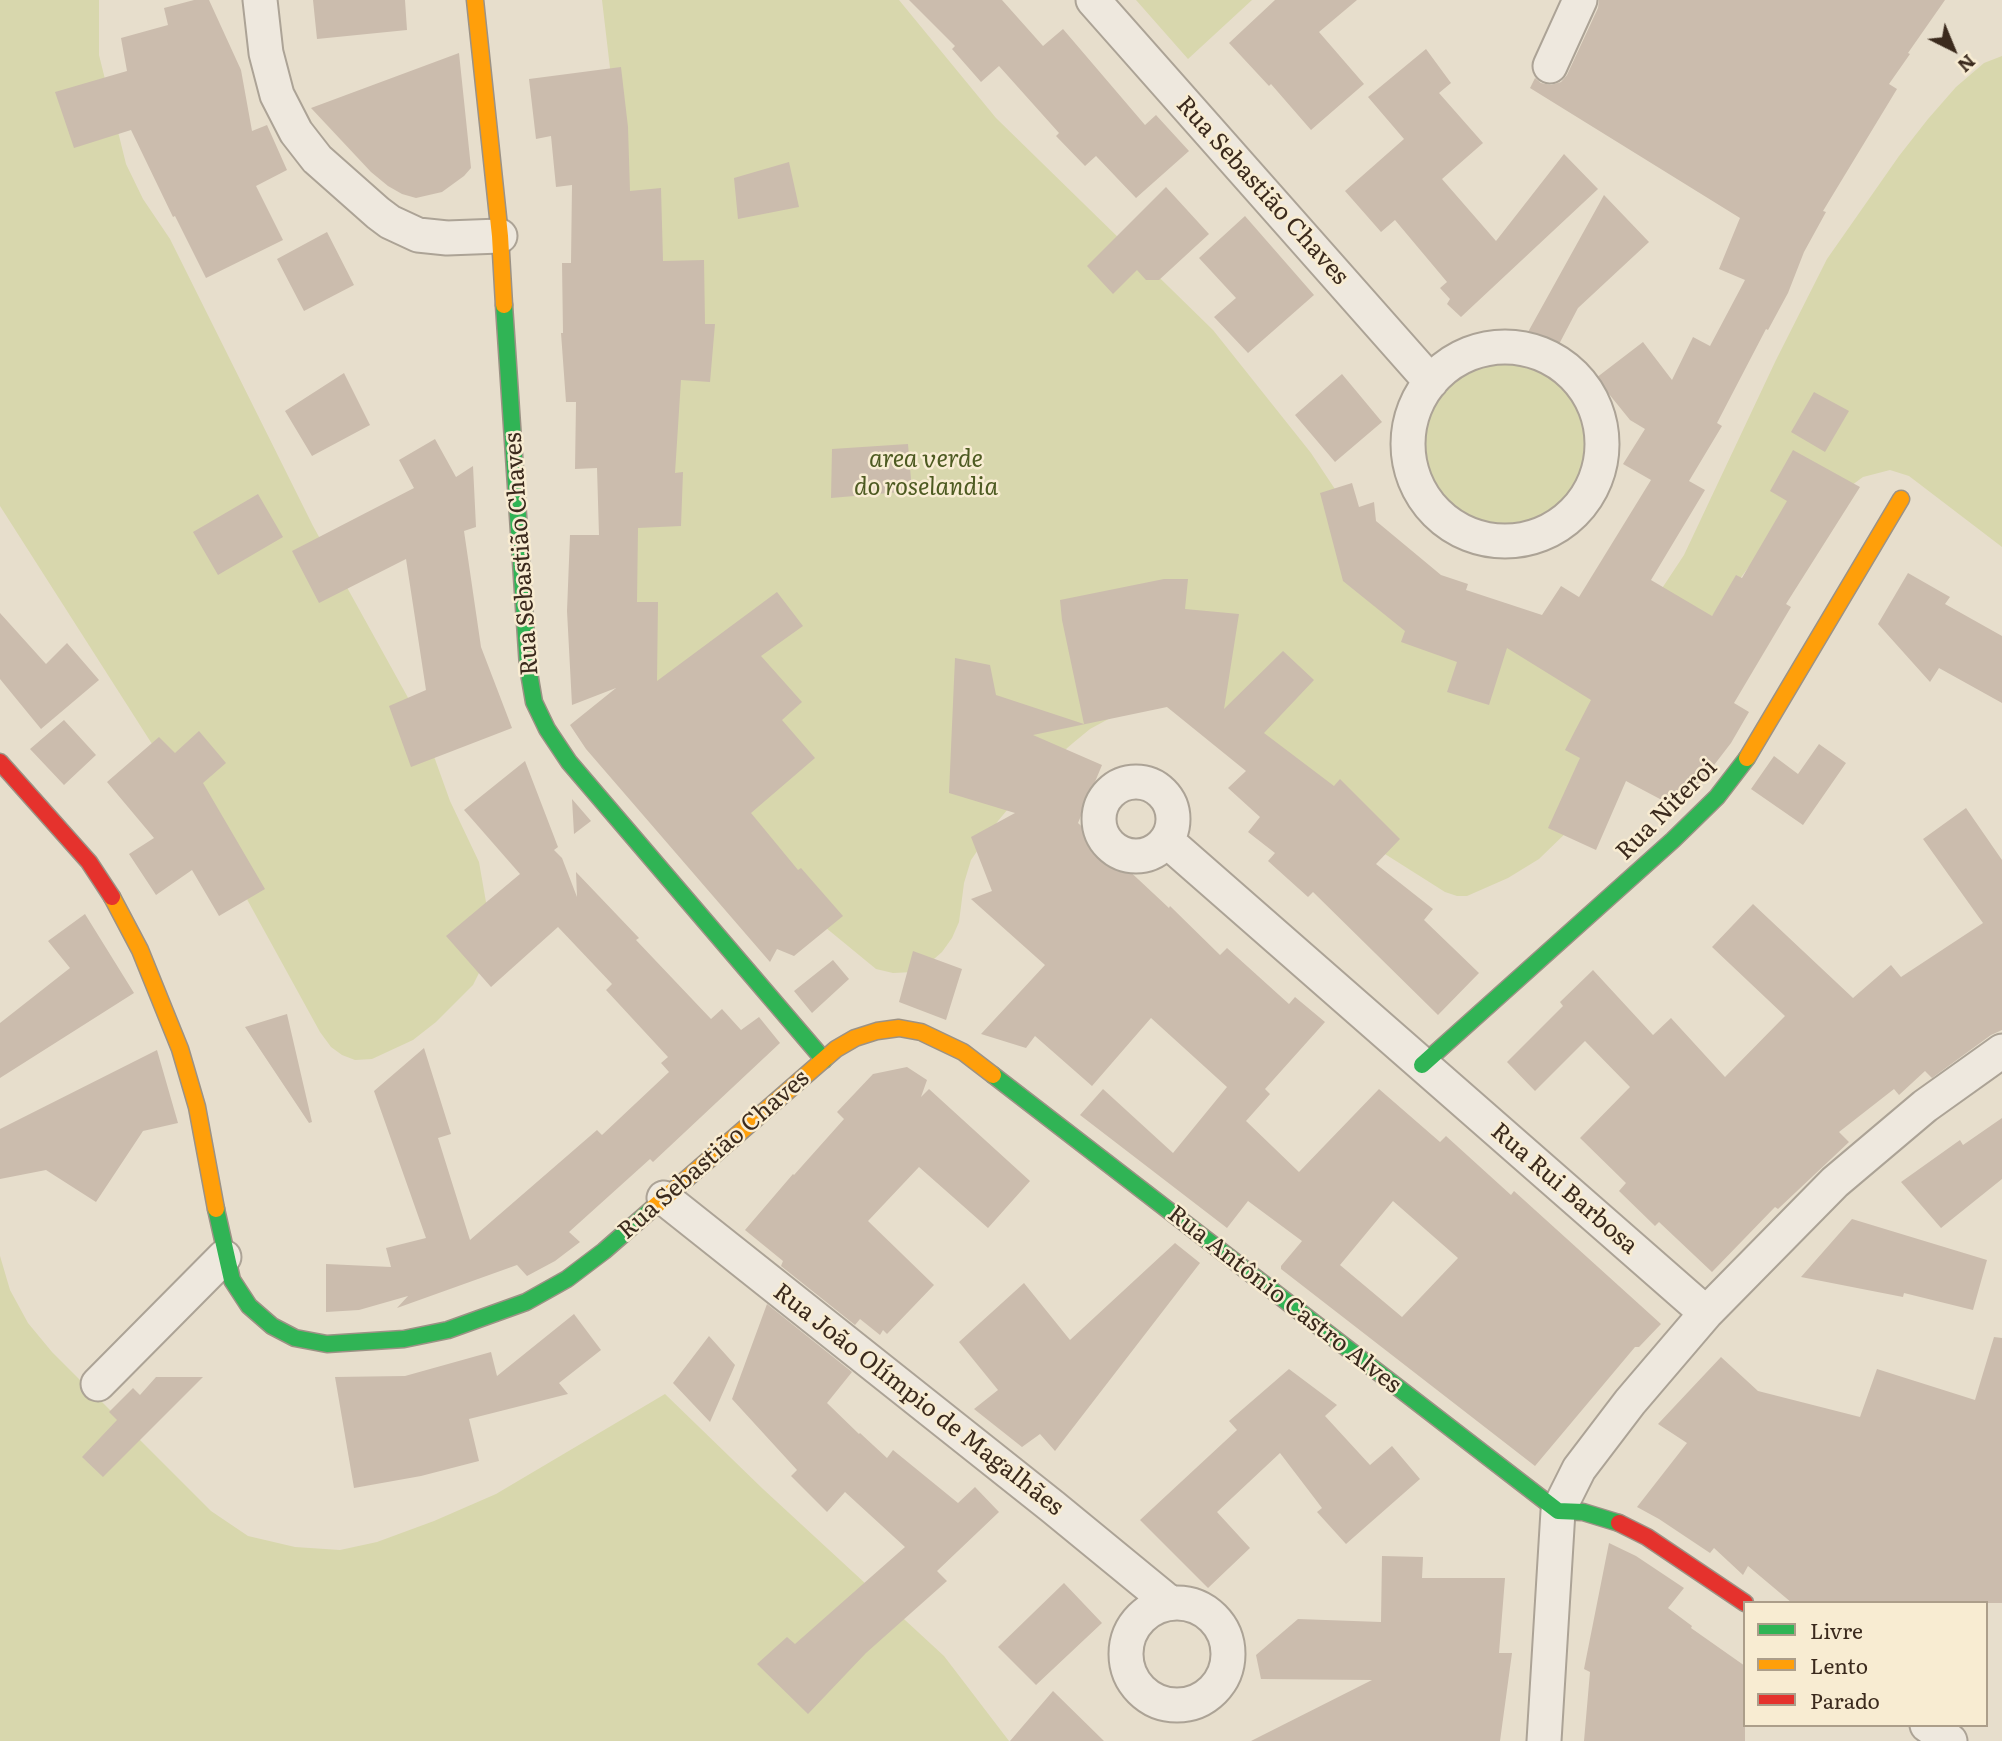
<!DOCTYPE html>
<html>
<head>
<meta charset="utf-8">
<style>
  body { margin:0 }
  #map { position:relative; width:2002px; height:1741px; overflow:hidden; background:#e7decc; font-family:Literata,serif }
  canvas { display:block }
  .legend { position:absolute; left:1743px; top:1601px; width:245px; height:126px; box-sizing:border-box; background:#f8ecd2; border:2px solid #ac9e8a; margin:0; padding:9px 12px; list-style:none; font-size:21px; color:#3b2a1d }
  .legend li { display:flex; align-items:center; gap:14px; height:35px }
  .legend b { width:35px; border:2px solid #ac9e8a }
  .north { position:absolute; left:1918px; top:14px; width:70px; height:70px; -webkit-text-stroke:5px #f8ecd2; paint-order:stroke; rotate:137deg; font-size:19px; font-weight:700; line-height:28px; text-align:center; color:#3b2a1d }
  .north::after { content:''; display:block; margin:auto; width:24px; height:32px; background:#3b2a1d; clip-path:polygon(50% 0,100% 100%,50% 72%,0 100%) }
</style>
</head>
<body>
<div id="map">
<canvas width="2002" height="1741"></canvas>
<ul class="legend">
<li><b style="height:9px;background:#30b455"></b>Livre</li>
<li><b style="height:9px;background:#ff9f0a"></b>Lento</li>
<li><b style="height:9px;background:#e5322d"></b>Parado</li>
</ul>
<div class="north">N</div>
</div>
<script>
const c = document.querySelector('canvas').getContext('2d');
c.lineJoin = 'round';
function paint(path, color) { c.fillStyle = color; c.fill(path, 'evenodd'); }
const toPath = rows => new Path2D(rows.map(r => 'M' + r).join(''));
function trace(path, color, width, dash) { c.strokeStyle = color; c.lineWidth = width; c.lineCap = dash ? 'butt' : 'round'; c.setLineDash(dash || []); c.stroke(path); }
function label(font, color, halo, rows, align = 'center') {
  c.font = font + ' Literata,serif'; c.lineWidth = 5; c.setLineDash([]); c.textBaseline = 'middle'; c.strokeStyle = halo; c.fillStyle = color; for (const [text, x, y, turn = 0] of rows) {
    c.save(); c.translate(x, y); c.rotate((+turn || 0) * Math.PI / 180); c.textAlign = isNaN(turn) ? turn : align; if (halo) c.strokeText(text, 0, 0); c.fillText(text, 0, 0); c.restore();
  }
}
const green = toPath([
  [0,0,99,0,99,55,126,164,143,199,170,239,313,526,422,723,450,801,479,862,490,925,484,963,473,985,436,1022,413,1040,372,1059,355,1060,342,1055,331,1047,320,1032,221,852,0,506],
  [602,0,899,0,996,118,1213,330,1311,453,1392,575,1478,633,1653,602,1684,555,1776,360,1827,259,1899,156,1928,119,1956,87,1984,63,2002,56,2002,547,1909,476,1890,470,1863,477,1781,537,1748,568,1712,616,1573,826,1539,859,1508,878,1467,896,1457,896,1445,892,1336,823,1151,696,1090,729,1073,743,1036,775,998,821,971,860,964,883,959,922,952,938,942,952,926,966,914,972,893,973,876,969,820,923,673,741,628,591,614,102],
  [1136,0,1252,0,1188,59],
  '1416 443a88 88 0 1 1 176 0a88 88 0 1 1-176 0Z',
  [0,1256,10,1290,28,1323,52,1352,211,1511,248,1536,295,1547,340,1550,377,1542,434,1521,496,1494,665,1394,763,1489,944,1656,1009,1741,0,1741]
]);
const building = toPath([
  [194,0,209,0,241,70,252,131,267,125,287,170,256,186,283,240,206,278,175,216,173,217,131,130,74,148,55,92,127,71,121,38,168,25,164,8],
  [313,0,405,0,407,30,317,39],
  [909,0,1002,0,1043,46,1063,29,1145,125,1156,115,1189,151,1136,198,1096,156,1085,166,1056,136,1059,133,999,66,981,82,952,49,955,46],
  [1275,0,1357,0,1319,32,1364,84,1311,130,1271,84,1269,86,1229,43],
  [1599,0,1945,0,1908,53,1910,54,1889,84,1897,89,1823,211,1826,212,1804,252,1788,293,1768,330,1766,329,1717,423,1722,426,1689,481,1705,490,1651,580,1712,616,1736,575,1742,578,1787,501,1770,491,1793,450,1860,487,1786,604,1791,607,1734,703,1749,712,1731,743,1701,782,1675,807,1626,781,1596,850,1548,828,1580,758,1565,750,1591,700,1507,648,1489,705,1447,692,1457,662,1401,642,1405,631,1343,581,1320,493,1352,483,1359,507,1374,502,1376,521,1441,575,1468,584,1466,590,1542,615,1561,586,1579,597,1651,480,1623,464,1645,429,1630,420,1596,378,1643,342,1672,380,1693,337,1710,346,1745,280,1719,269,1740,218,1530,88,1535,78,1541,83,1551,85,1561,82,1567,75,1598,8],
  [1426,49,1451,83,1439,93,1483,143,1442,179,1496,241,1564,154,1598,189,1461,317,1447,304,1450,299,1440,288,1447,282,1395,220,1381,232,1345,191,1404,139,1368,97],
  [459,53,471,168,464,176,442,192,416,198,402,194,388,186,371,172,311,108],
  [621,67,628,127,630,191,661,188,663,261,704,260,705,324,715,324,710,382,681,380,675,473,683,472,681,526,638,528,637,602,658,602,657,681,777,592,803,626,761,656,802,702,782,720,815,758,751,813,798,870,801,868,843,916,794,956,777,949,770,962,586,749,570,725,616,688,572,705,567,611,570,535,599,535,597,468,575,469,576,402,566,402,561,333,563,333,562,263,571,263,572,185,556,187,551,136,536,139,529,79],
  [789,162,799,207,738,219,734,178],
  [1166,187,1209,234,1159,280,1146,280,1137,270,1113,294,1087,266],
  [1604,195,1649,242,1578,308,1557,348,1528,332],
  [1245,216,1314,295,1248,353,1214,317,1236,298,1199,258],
  [327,232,354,285,304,311,277,259],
  [344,373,370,425,312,456,285,411],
  [1342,374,1382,422,1335,462,1295,415],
  [1814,392,1849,411,1825,452,1791,432],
  [435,439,456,477,473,466,476,527,464,531,481,647,512,728,411,767,389,706,426,690,406,559,319,603,292,551,414,488,399,460],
  [908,444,912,491,831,498,832,449],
  [258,494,283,537,218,575,193,532],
  [1908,573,1950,597,1945,604,2002,636,2002,703,1939,668,1930,682,1878,624],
  [1164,579,1188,579,1185,609,1239,614,1224,709,1283,651,1314,680,1264,733,1334,786,1340,779,1400,839,1376,864,1433,909,1424,920,1479,973,1438,1015,1313,892,1308,897,1268,861,1275,853,1248,832,1260,817,1228,788,1246,771,1167,707,1033,735,1102,765,1078,823,1169,908,1170,906,1220,955,1227,948,1289,1004,1295,997,1325,1022,1265,1089,1270,1094,1246,1121,1299,1172,1379,1089,1440,1142,1446,1136,1511,1195,1514,1191,1661,1324,1639,1347,1635,1347,1535,1466,1281,1269,1281,1266,1302,1241,1248,1201,1227,1228,1080,1115,1103,1089,1173,1153,1227,1087,1151,1018,1092,1086,1035,1036,1026,1048,981,1034,1045,965,971,899,992,891,971,837,1015,813,949,793,955,658,990,665,996,695,1084,724,1062,620,1060,600],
  [1393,1201,1458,1258,1402,1317,1340,1265],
  [0,613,46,664,67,643,99,680,41,729,0,679],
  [64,720,96,755,64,785,30,749],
  [199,731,226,763,203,783,265,889,219,916,192,870,156,895,129,854,154,838,107,782,159,737,175,753],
  [1819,744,1846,763,1803,825,1751,789,1774,756,1798,774],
  [525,761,558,847,554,850,562,858,577,897,576,872,639,938,636,940,711,1019,722,1009,741,1030,759,1017,780,1043,653,1162,650,1159,569,1232,580,1242,555,1261,527,1276,517,1265,397,1308,408,1296,359,1310,326,1312,326,1264,391,1267,386,1248,426,1238,374,1091,424,1048,451,1134,438,1138,470,1240,597,1130,602,1135,669,1072,661,1063,668,1057,606,990,612,984,558,927,491,987,446,936,520,874,464,810],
  [572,799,591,821,574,834],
  [1966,808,2002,860,2002,1030,1991,1035,1932,1078,1925,1071,1899,1095,1894,1089,1839,1132,1849,1142,1778,1209,1775,1207,1712,1272,1659,1222,1655,1226,1619,1191,1626,1183,1580,1138,1630,1087,1585,1041,1535,1091,1507,1062,1563,1006,1560,1002,1593,970,1653,1035,1671,1018,1725,1077,1785,1016,1712,947,1753,904,1853,998,1891,965,1901,977,1983,923,1923,839],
  [85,914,134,993,0,1078,0,1023,70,968,48,941],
  [913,951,962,969,946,1020,899,1002],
  [833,960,849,979,812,1013,794,991],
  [287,1014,312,1122,309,1123,245,1027],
  [157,1050,178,1123,143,1131,96,1202,46,1170,0,1179,0,1129],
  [907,1067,927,1080,921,1097,929,1089,1030,1181,988,1228,919,1167,868,1221,934,1285,887,1334,883,1330,880,1335,860,1319,855,1325,781,1266,783,1261,745,1230,793,1174,794,1175,844,1119,837,1112,873,1074],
  [2002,1118,2002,1179,1941,1228,1901,1182,1960,1140,1963,1145],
  [1852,1219,1987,1260,1973,1310,1904,1293,1903,1297,1801,1277],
  [1175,1243,1200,1263,1055,1451,1040,1434,1022,1447,974,1409,998,1390,959,1342,1024,1283,1070,1340],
  [767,1304,852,1372,827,1403,859,1434,860,1433,887,1458,893,1450,958,1503,975,1487,999,1512,937,1571,947,1581,866,1653,808,1714,757,1664,787,1637,795,1644,905,1547,845,1492,827,1512,791,1476,797,1470,732,1399],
  [574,1314,601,1350,559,1383,568,1394,469,1419,479,1461,421,1476,354,1488,335,1377,405,1376,491,1352,497,1376],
  [709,1336,735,1365,710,1422,673,1383],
  [1994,1337,2002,1338,2002,1603,1792,1603,1748,1566,1743,1575,1714,1548,1710,1553,1659,1519,1637,1507,1687,1443,1658,1424,1721,1357,1758,1391,1860,1417,1877,1369,1975,1400],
  [1289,1369,1337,1405,1325,1416,1370,1465,1392,1446,1420,1479,1346,1544,1317,1512,1322,1508,1280,1453,1217,1512,1250,1548,1208,1588,1140,1520,1237,1430,1229,1421],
  [156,1377,203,1377,103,1477,82,1457,117,1420,109,1412,133,1388,140,1395],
  [1609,1543,1636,1556,1684,1588,1668,1608,1692,1626,1691,1628,1745,1666,1745,1741,1584,1741,1590,1672,1584,1669],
  [1382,1556,1423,1557,1422,1578,1505,1578,1499,1653,1512,1653,1500,1741,1251,1741,1372,1680,1261,1679,1256,1655,1298,1619,1381,1622],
  [1064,1583,1102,1623,1036,1685,998,1647],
  [1053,1691,1104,1741,1010,1741]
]);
const street = toPath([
  [260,0,266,53,277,95,296,132,317,159,378,213,390,222,418,235,447,238,500,236],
  [1093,0,1431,382],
  [1550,66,1580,0],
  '1408 444a97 97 0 1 1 194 0a97 97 0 1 1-194 0Z',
  '1099 819a37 37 0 1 1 74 0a37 37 0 1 1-74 0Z',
  [1167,841,1706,1313],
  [664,1198,1053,1507,1170,1603],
  [98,1384,224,1257],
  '1126 1654a51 51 0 1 1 102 0a51 51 0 1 1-102 0Z',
  [1927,1725,1950,1741],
  [1544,1741,1558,1511,1579,1469,1630,1402,1706,1313,1835,1182,1925,1106,2002,1051]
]);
const fast = toPath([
  [504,305,528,667,534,702,547,729,569,762,824,1060],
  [1422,1065,1673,840,1717,797,1747,758],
  [993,1075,1558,1511,1583,1512,1619,1523],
  [216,1209,232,1280,249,1306,272,1326,295,1338,327,1344,404,1339,448,1330,526,1302,567,1279,604,1251,652,1209]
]);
const slow = toPath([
  [475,0,500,236,504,305],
  [1747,758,1901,499],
  [112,897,140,950,180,1049,197,1107,216,1209],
  [652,1209,836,1049,855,1038,877,1031,899,1028,921,1032,963,1052,993,1075]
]);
const jam = toPath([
  [0,762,89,862,112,897],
  [1619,1523,1647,1537,1745,1603]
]);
const streetNames = [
  ["Rua Sebastião Chaves",1262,191,48],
  ["Rua Sebastião Chaves",522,554,-94],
  ["Rua Niteroi",1667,810,-45],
  ["Rua Sebastião Chaves",714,1155,-41],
  ["Rua Rui Barbosa",1564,1189,41],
  ["Rua Antônio Castro Alves",1284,1300,38],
  ["Rua João Olímpio de Magalhães",918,1400,38]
];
const parkNames = [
  ["area verde",926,460],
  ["do roselandia",926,488]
];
paint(green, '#d8d7ad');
paint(building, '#cbbcad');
trace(street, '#aca396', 37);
trace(fast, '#9c9285', 19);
trace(slow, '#9c9285', 19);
trace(jam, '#9c9285', 19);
trace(street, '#eee8de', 33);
trace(fast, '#30b455', 16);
trace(slow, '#ff9f0a', 16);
trace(jam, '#e5322d', 16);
label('24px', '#3b2a1d', '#f8ecd2', streetNames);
label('italic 24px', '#4d5a21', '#f8ecd2', parkNames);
</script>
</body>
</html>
